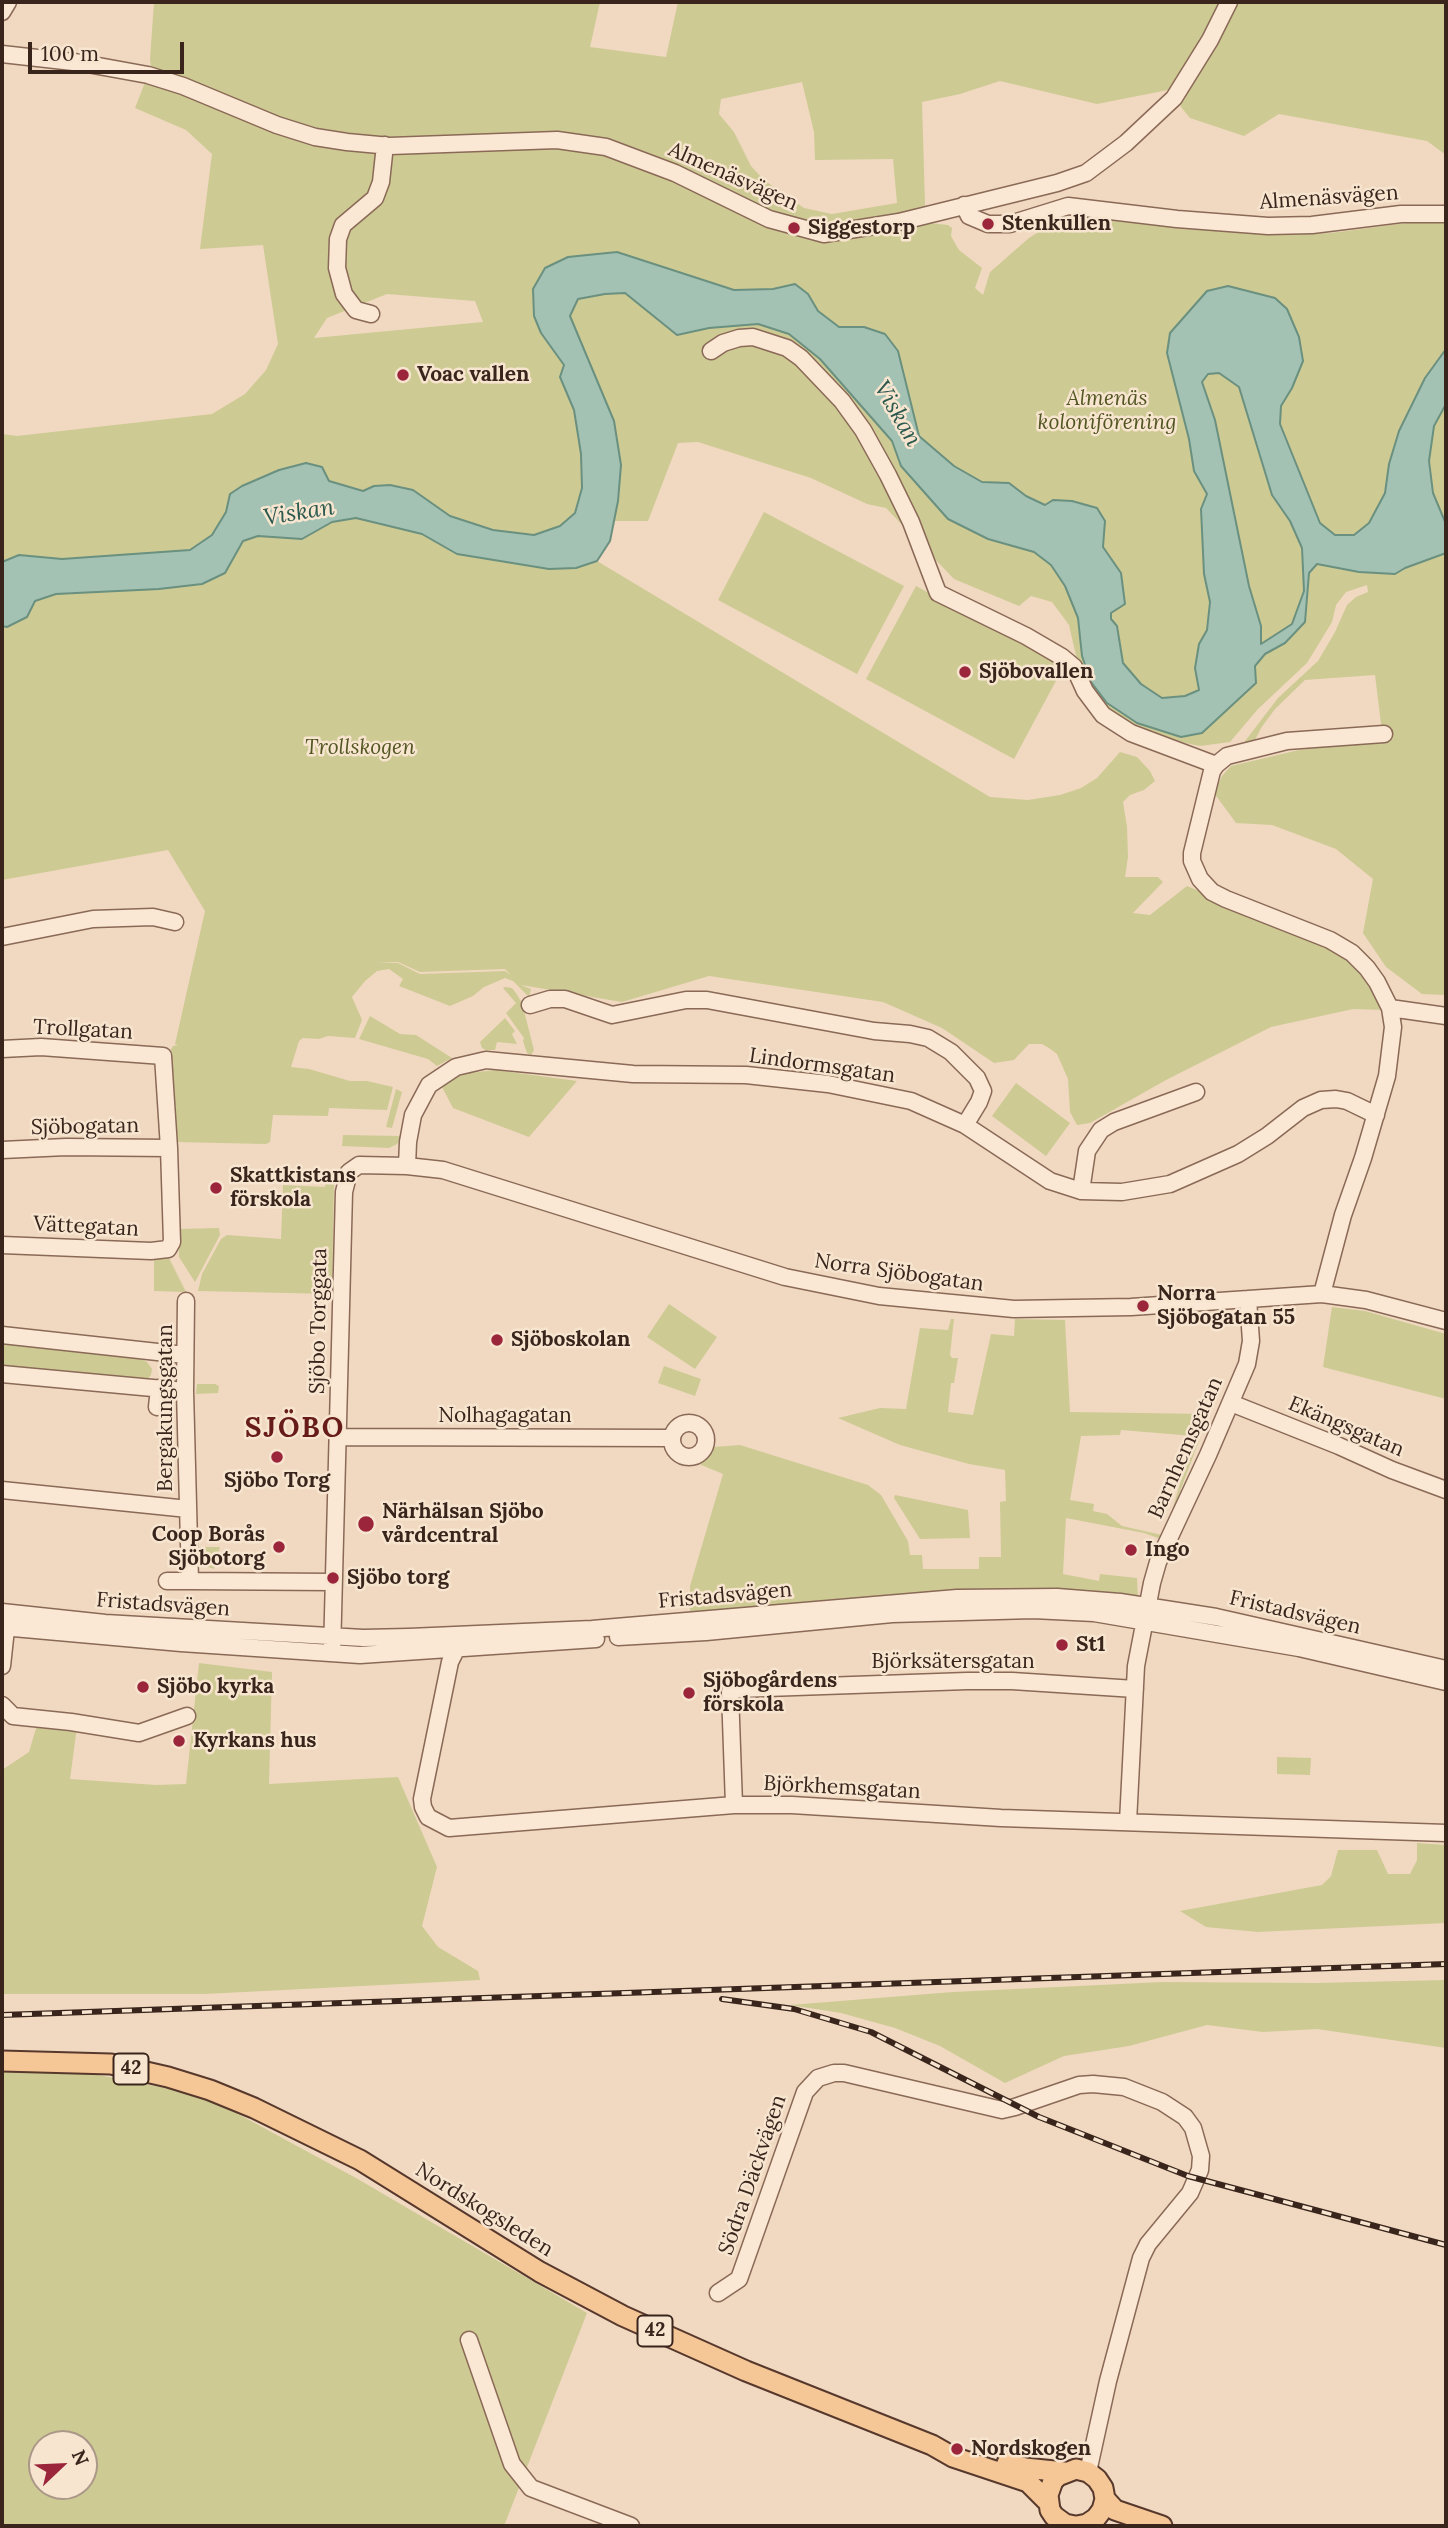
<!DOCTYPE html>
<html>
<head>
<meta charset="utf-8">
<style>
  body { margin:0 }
  #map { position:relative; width:1448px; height:2528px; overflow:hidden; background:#f0d9c0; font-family:Lora,serif }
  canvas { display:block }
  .frame { position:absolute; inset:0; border:4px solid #39251c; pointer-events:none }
  .north { position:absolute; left:28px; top:2430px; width:70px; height:70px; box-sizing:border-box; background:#f7e5d0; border:2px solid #ab9888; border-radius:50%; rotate:67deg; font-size:19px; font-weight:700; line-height:28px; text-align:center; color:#39251c }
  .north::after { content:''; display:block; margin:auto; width:24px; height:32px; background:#9b253b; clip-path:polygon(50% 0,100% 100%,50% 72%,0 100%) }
  .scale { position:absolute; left:28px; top:42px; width:156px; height:32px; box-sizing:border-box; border:4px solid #39251c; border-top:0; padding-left:9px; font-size:21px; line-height:24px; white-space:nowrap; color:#39251c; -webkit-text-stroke:5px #f7e5d0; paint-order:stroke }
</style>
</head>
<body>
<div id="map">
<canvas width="1448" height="2528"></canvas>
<div class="frame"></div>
<div class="north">N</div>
<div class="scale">100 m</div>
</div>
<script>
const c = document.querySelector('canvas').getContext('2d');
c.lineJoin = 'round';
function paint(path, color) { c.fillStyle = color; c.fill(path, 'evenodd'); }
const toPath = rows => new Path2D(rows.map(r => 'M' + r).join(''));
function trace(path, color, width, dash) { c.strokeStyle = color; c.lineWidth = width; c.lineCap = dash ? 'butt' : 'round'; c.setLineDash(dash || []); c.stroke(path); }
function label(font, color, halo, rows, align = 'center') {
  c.font = font + ' Lora,serif'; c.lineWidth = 5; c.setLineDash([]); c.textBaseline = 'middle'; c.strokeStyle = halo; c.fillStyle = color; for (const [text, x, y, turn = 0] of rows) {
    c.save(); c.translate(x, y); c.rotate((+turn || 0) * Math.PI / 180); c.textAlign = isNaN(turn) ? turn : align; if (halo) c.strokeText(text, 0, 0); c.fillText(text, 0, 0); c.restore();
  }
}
const green = toPath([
  [154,2,600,2,590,47,666,57,678,2,1220,2,1173,89,1097,104,1000,81,960,94,922,102,925,205,929,223,948,225,952,228,951,236,959,250,982,268,975,288,983,295,990,272,1029,238,1056,221,1079,217,1252,233,1300,234,1331,233,1414,222,1446,222,1446,349,1425,378,1399,431,1389,464,1385,493,1369,523,1354,535,1335,536,1321,524,1280,424,1281,406,1292,388,1275,298,1228,286,1170,333,1167,353,1189,439,1194,471,1207,494,1201,509,1204,574,1210,602,1207,630,1199,644,1195,668,1199,690,1185,696,1162,698,1141,685,1123,663,1118,626,1111,619,1121,573,1102,547,1104,541,1072,501,1053,500,1045,505,1026,496,1009,483,982,482,954,466,919,436,898,351,885,334,864,327,839,327,818,311,808,294,795,284,773,289,734,290,617,252,568,257,545,268,533,289,534,316,541,333,564,365,560,377,574,410,581,454,582,488,575,513,560,526,534,535,493,530,450,516,413,490,374,486,363,491,329,481,322,467,306,463,279,470,242,486,230,494,226,512,212,535,190,550,62,559,19,555,2,562,2,434,17,436,212,414,245,394,266,370,278,344,263,245,200,249,212,154,186,130,135,108,151,67,150,59],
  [802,82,814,132,815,160,893,159,897,203,832,214,804,208,764,180,751,166,734,132,719,114,721,99],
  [387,294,475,301,483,322,314,338,327,318],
  [1237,2,1446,2,1446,155,1427,141,1279,114,1244,136,1190,118,1181,107,1180,103,1217,44],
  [625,293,677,335,709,328,758,324,789,334,820,359,892,441,901,466,948,519,988,539,1035,552,1051,565,1065,586,1078,618,1082,656,1202,733,1256,684,1255,666,1266,654,1285,643,1305,622,1308,573,1317,564,1359,572,1395,574,1405,568,1446,553,1446,995,1422,994,1386,967,1363,933,1373,879,1336,849,1272,825,1236,823,1214,793,1222,776,1231,766,1299,750,1383,740,1375,675,1305,680,1275,709,1261,728,1253,744,1239,749,1278,698,1318,661,1335,632,1347,605,1356,597,1368,592,1367,585,1346,592,1336,605,1332,622,1307,663,1258,709,1230,742,1200,746,1147,735,1106,709,1079,669,1069,625,1052,602,1031,596,1019,606,954,579,886,508,867,504,811,478,698,442,678,443,648,521,614,521,621,465,586,355,570,316,578,299,605,294],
  [1219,373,1239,387,1272,495,1290,521,1302,548,1304,591,1292,624,1260,644,1261,626,1249,586,1215,420,1202,382,1208,374],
  [1446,404,1446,524,1433,493,1429,461,1434,426],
  [764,512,904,586,857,674,718,600],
  [356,518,422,534,457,554,576,568,597,561,990,797,1028,800,1060,795,1081,788,1097,778,1120,752,1137,757,1150,771,1155,781,1144,790,1130,795,1123,802,1127,827,1128,857,1125,877,1158,877,1163,882,1133,913,1150,915,1187,886,1347,952,1363,969,1385,1010,1353,1009,1271,1027,1166,1080,1090,1123,1077,1125,1070,1112,1068,1079,1057,1054,1049,1048,1042,1044,1029,1044,1014,1060,994,1063,942,1028,883,1002,709,976,622,1002,521,985,531,989,529,997,513,981,505,978,484,987,473,996,450,1006,399,986,403,979,389,969,377,971,365,981,352,997,362,1020,355,1038,328,1036,319,1039,303,1038,299,1041,291,1067,309,1069,350,1081,367,1081,393,1087,387,1110,329,1108,328,1116,273,1115,270,1142,266,1144,176,1142,170,1051,173,1046,178,1045,175,1044,205,911,168,850,2,880,2,626,7,627,35,601,56,594,159,589,202,584,225,573,243,541,258,536,302,539,332,522],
  [398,962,420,972,505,969,511,975,505,971,420,974,398,963,376,963],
  [916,586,1064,666,1014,759,866,679],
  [505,987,512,988,516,993,522,1003,534,1050,531,1055,527,1053,523,1041,524,1038,506,1013,516,1003,503,988],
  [370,1016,400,1034,416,1035,452,1058,437,1066,428,1059,359,1039],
  [505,1018,515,1031,512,1034,517,1044,497,1042,495,1050,486,1050,482,1048,480,1042],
  [495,1070,577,1081,529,1137,453,1108,442,1087,455,1077,470,1073],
  [1016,1083,1070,1123,1046,1156,992,1116],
  [396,1089,402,1092,392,1128,386,1127],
  [343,1135,401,1136,397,1144,389,1148,342,1146],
  [326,1177,333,1180,334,1185,332,1294,198,1291,202,1274,221,1239,227,1235,281,1239,283,1185,325,1187],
  [219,1228,220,1235,195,1282,179,1257,178,1229],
  [154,1258,169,1258,186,1292,154,1291],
  [669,1304,717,1337,695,1369,647,1337],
  [1332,1307,1365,1311,1446,1334,1446,1399,1323,1367],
  [951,1319,954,1319,950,1355,952,1358,958,1358,954,1383,951,1383,948,1412,973,1415,991,1334,1014,1336,1015,1319,1065,1320,1070,1412,1209,1414,1170,1518,1194,1436,1121,1430,1120,1435,1081,1436,1070,1500,1094,1504,1093,1511,1107,1514,1122,1526,1162,1535,1161,1539,1144,1533,1066,1518,1063,1574,1099,1581,1100,1574,1137,1578,1138,1598,690,1613,690,1586,723,1474,699,1464,713,1447,740,1445,868,1485,881,1495,908,1541,910,1555,922,1555,923,1569,979,1569,979,1557,1001,1557,1000,1502,1006,1501,1005,1470,969,1464,900,1445,838,1418,880,1408,906,1409,920,1328,948,1330],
  [2,1342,136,1356,147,1362,152,1369,151,1375,146,1381,2,1367],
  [664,1366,701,1379,695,1396,658,1383],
  [197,1384,215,1384,219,1386,218,1393,196,1394],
  [895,1495,968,1510,970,1538,920,1539,894,1498],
  [195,1547,220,1547,214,1569,202,1565,196,1554],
  [199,1663,272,1672,269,1784,398,1777,437,1867,422,1926,438,1947,478,1971,480,1980,205,1994,2,1994,2,1770,29,1752,37,1725,77,1727,70,1779,156,1785,186,1784],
  [1277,1757,1311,1758,1310,1775,1277,1774],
  [1417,1843,1446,1845,1446,1923,1258,1932,1206,1927,1180,1911,1322,1885,1331,1876,1338,1850,1377,1850,1388,1874,1410,1874,1417,1860],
  [1446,1980,1446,2048,1317,2029,1263,2032,1207,2025,1129,2046,1064,2056,1005,2083,940,2046,895,2028,841,2013,790,2005,953,1992,1162,1982,1316,1983],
  [2,2056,205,2096,356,2178,587,2313,504,2526,2,2526],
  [42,2444,84,2444,84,2486,42,2486]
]);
const water = toPath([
  [617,252,734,290,773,289,795,284,808,294,818,311,839,327,864,327,885,334,898,351,919,436,954,466,982,482,1009,483,1026,496,1045,505,1053,500,1072,501,1097,508,1105,521,1103,547,1121,573,1125,604,1111,613,1111,619,1117,626,1123,663,1141,684,1162,698,1185,696,1199,690,1195,668,1199,644,1207,630,1210,602,1204,574,1201,509,1207,494,1194,471,1189,439,1167,353,1170,333,1207,291,1228,286,1275,298,1287,309,1299,337,1303,361,1292,388,1281,406,1280,424,1320,523,1335,535,1354,535,1369,523,1385,493,1389,464,1399,431,1425,378,1446,349,1446,404,1434,426,1429,461,1433,493,1446,524,1446,553,1405,568,1395,574,1359,572,1317,564,1309,573,1305,622,1285,643,1265,654,1255,666,1256,683,1202,733,1181,737,1137,723,1107,703,1091,682,1082,656,1078,618,1065,586,1051,565,1034,552,988,539,948,519,901,466,892,441,820,359,789,334,758,324,709,328,677,335,625,293,605,294,578,299,570,316,614,421,621,465,618,501,610,541,597,561,576,568,549,569,457,554,422,534,356,518,332,522,302,539,258,536,243,541,225,573,202,584,159,589,56,594,35,601,27,617,7,627,2,626,2,562,19,555,62,559,190,550,212,535,226,512,230,494,242,486,279,470,306,463,322,467,329,481,363,491,374,486,390,485,413,490,450,516,493,530,534,535,560,526,575,513,582,488,581,454,574,410,560,377,564,365,541,333,534,316,533,289,545,268,568,257,617,252],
  [1219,373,1239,387,1272,495,1290,521,1302,548,1304,591,1292,624,1261,644,1261,626,1249,586,1215,420,1202,382,1208,374,1219,373]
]);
const minor = toPath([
  [2,12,8,2],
  [2,54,82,63,148,75,183,86,277,125,315,137,347,142,390,146,557,140,606,147,675,173,769,219,824,234,899,222,1057,183,1086,173,1126,143,1174,98,1210,40,1229,2],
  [964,205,969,216,988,224,1010,224,1068,206,1177,219,1268,226,1312,225,1401,214,1446,214],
  [371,314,356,310,344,294,337,268,338,239,343,225,375,198,381,182,385,145],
  [711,351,723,343,739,338,753,337,787,348,801,358,842,401,863,430,888,475,911,522,938,593,1026,636,1062,657,1074,667,1085,691,1103,715,1131,733,1216,765],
  [2,937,93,919,153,917,175,922],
  [530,1005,550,999,565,999,612,1015,686,1000,707,1000,874,1031,910,1034,928,1038,951,1052,977,1078,983,1091,979,1102,965,1125],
  [1390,1008,1446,1016],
  [2,1049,41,1047,163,1056,169,1148,172,1242,168,1249,151,1251,2,1245],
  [2,1150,66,1147,169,1148],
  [407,1166,408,1142,413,1115,429,1085,456,1067,486,1060,633,1074,746,1075,828,1084,911,1101,965,1125,1050,1181,1081,1191,1122,1192,1170,1184,1238,1154,1267,1136,1303,1108,1321,1100,1336,1099,1347,1101,1376,1115],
  [1081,1191,1087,1151,1101,1130,1114,1122,1196,1092],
  [1322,1294,1343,1215,1363,1158,1387,1076,1393,1027,1390,1008,1377,982,1367,968,1352,953,1330,940,1226,899,1212,892,1200,879,1192,861,1192,853,1212,771,1216,765,1227,756,1287,741,1384,734],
  [186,1301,185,1391,190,1581,333,1582],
  [2,1335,185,1355],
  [2,1374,185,1391],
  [1231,1403,1339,1446,1392,1470,1446,1490],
  [157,1407,159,1388],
  '672 1440a17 17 0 1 1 34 0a17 17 0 1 1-34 0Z',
  [338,1437,672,1438],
  [2,1490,188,1509],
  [167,1581,190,1581],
  [2,1612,105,1623,363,1638,409,1637,592,1629,957,1598,1057,1597,1120,1602,1216,1617,1446,1669],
  [2,1627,181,1643,360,1655,596,1639],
  [618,1637,706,1632,892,1614,1033,1610,1094,1613,1299,1648,1446,1682],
  [459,1644,450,1662,422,1799,423,1807,428,1817,449,1828,734,1805,792,1805,1001,1818,1446,1833],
  [332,1653,344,1192,349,1172,359,1165,407,1166,443,1170,785,1277,879,1296,1014,1309,1131,1307,1322,1294,1366,1300,1446,1321],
  [2,1666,7,1620],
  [2,1705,13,1716,71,1722,139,1733,187,1716],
  [734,1805,730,1692,738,1689,967,1681,1012,1681,1135,1689],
  [1128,1822,1136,1666,1152,1583,1158,1562,1208,1455,1247,1364,1251,1341,1248,1299],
  [718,2293,739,2279,805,2092,818,2078,834,2073,844,2073,1002,2110,1015,2107,1079,2085,1093,2084,1124,2087,1162,2102,1185,2117,1193,2128,1201,2156,1200,2170,1190,2193,1148,2244,1141,2258,1108,2381,1088,2472],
  [469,2340,512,2464,531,2488,631,2526]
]);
const major = toPath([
  [2,2061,111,2064,168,2077,210,2090,254,2108,360,2160,540,2272,623,2316,746,2371,932,2445,953,2457,1028,2482,1048,2502],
  [1007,2463,1025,2468,1064,2472],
  [1105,2499,1115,2510,1162,2526],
  [1075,2526,1065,2524,1054,2516,1050,2510,1048,2495,1053,2481,1058,2476,1076,2469,1088,2472,1097,2479,1103,2488,1105,2499,1102,2510,1096,2518,1087,2524,1077,2526]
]);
const rail = toPath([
  [722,1999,794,2009,871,2032,1039,2117,1188,2176,1446,2245],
  [2,2015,1446,1964]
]);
const markers = [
  [988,224,7,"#9b253b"],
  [794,228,7,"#9b253b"],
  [403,375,7,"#9b253b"],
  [965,672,7,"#9b253b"],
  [216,1188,7,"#9b253b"],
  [1143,1306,7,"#9b253b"],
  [497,1340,7,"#9b253b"],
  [277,1457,7,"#9b253b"],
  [366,1524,9,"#9b253b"],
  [279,1547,7,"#9b253b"],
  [1131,1550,7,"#9b253b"],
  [333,1578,7,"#9b253b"],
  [1062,1645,7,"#9b253b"],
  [143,1687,7,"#9b253b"],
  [689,1693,7,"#9b253b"],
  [179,1741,7,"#9b253b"],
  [957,2449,7,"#9b253b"]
];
const shields = [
  [131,2069,35],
  [655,2331,35]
];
const shieldNames = [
  ["42",131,2069],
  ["42",655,2331]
];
const streetNames = [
  ["Almenäsvägen",733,177,24],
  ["Almenäsvägen",1329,198,-4],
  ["Trollgatan",83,1030,3],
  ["Lindormsgatan",822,1066,8],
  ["Sjöbogatan",85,1127,-1],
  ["Vättegatan",86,1227,3],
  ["Norra Sjöbogatan",899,1273,8],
  ["Sjöbo Torggata",319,1321,-89],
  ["Bergakungsgatan",166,1408,-90],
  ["Nolhagagatan",505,1416],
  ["Ekängsgatan",1346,1427,23],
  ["Barnhemsgatan",1186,1448,-66],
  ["Fristadsvägen",725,1596,-5],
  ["Fristadsvägen",163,1605,4],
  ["Fristadsvägen",1295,1613,13],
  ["Björksätersgatan",953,1662],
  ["Björkhemsgatan",842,1788,3],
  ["Södra Däckvägen",753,2175,-71],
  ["Nordskogsleden",484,2210,32]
];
const poiNames = [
  ["Stenkullen",1002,224],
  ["Siggestorp",808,228],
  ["Voac vallen",417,375],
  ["Sjöbovallen",979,672],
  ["Skattkistans",230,1176],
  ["förskola",230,1200],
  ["Norra",1157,1294],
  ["Sjöbogatan 55",1157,1318],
  ["Sjöboskolan",511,1340],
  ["Sjöbo Torg",277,1481,"center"],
  ["Närhälsan Sjöbo",382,1512],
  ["vårdcentral",382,1536],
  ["Coop Borås",265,1535,"right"],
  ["Sjöbotorg",265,1559,"right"],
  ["Ingo",1145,1550],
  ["Sjöbo torg",347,1578],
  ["St1",1076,1645],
  ["Sjöbogårdens",703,1681],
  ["förskola",703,1705],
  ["Sjöbo kyrka",157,1687],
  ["Kyrkans hus",193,1741],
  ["Nordskogen",971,2449]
];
const parkNames = [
  ["Almenäs",1107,399],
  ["koloniförening",1107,423],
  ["Trollskogen",360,748]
];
const waterNames = [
  ["Viskan",897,414,60],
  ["Viskan",299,513,-9]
];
const districtNames = [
  ["SJÖBO",295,1429]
];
paint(green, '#ceca94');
paint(water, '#a3c2b3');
trace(water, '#6a9080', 2);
trace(minor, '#8a6957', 19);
trace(major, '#57382c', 23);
trace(minor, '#fae8d4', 16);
trace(major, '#f5c696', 19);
trace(rail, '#39251c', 6);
trace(rail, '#f7e5d0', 3.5, [10]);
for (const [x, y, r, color] of markers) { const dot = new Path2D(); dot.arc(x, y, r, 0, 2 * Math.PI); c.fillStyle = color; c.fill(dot); trace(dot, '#f7e5d0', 2.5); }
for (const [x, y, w] of shields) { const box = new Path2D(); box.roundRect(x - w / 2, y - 15.5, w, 31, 5); c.fillStyle = '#f7e5d0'; c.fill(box); trace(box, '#39251c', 2); }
label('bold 19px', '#39251c', null, shieldNames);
label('21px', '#39251c', '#f7e5d0', streetNames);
label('bold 21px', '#39251c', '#f7e5d0', poiNames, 'left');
label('italic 21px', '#525622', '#f7e5d0', parkNames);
label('italic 23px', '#2b594e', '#f7e5d0', waterNames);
c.letterSpacing = '2px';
label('bold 28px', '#671c1a', '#f7e5d0', districtNames);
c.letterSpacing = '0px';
</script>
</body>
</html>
